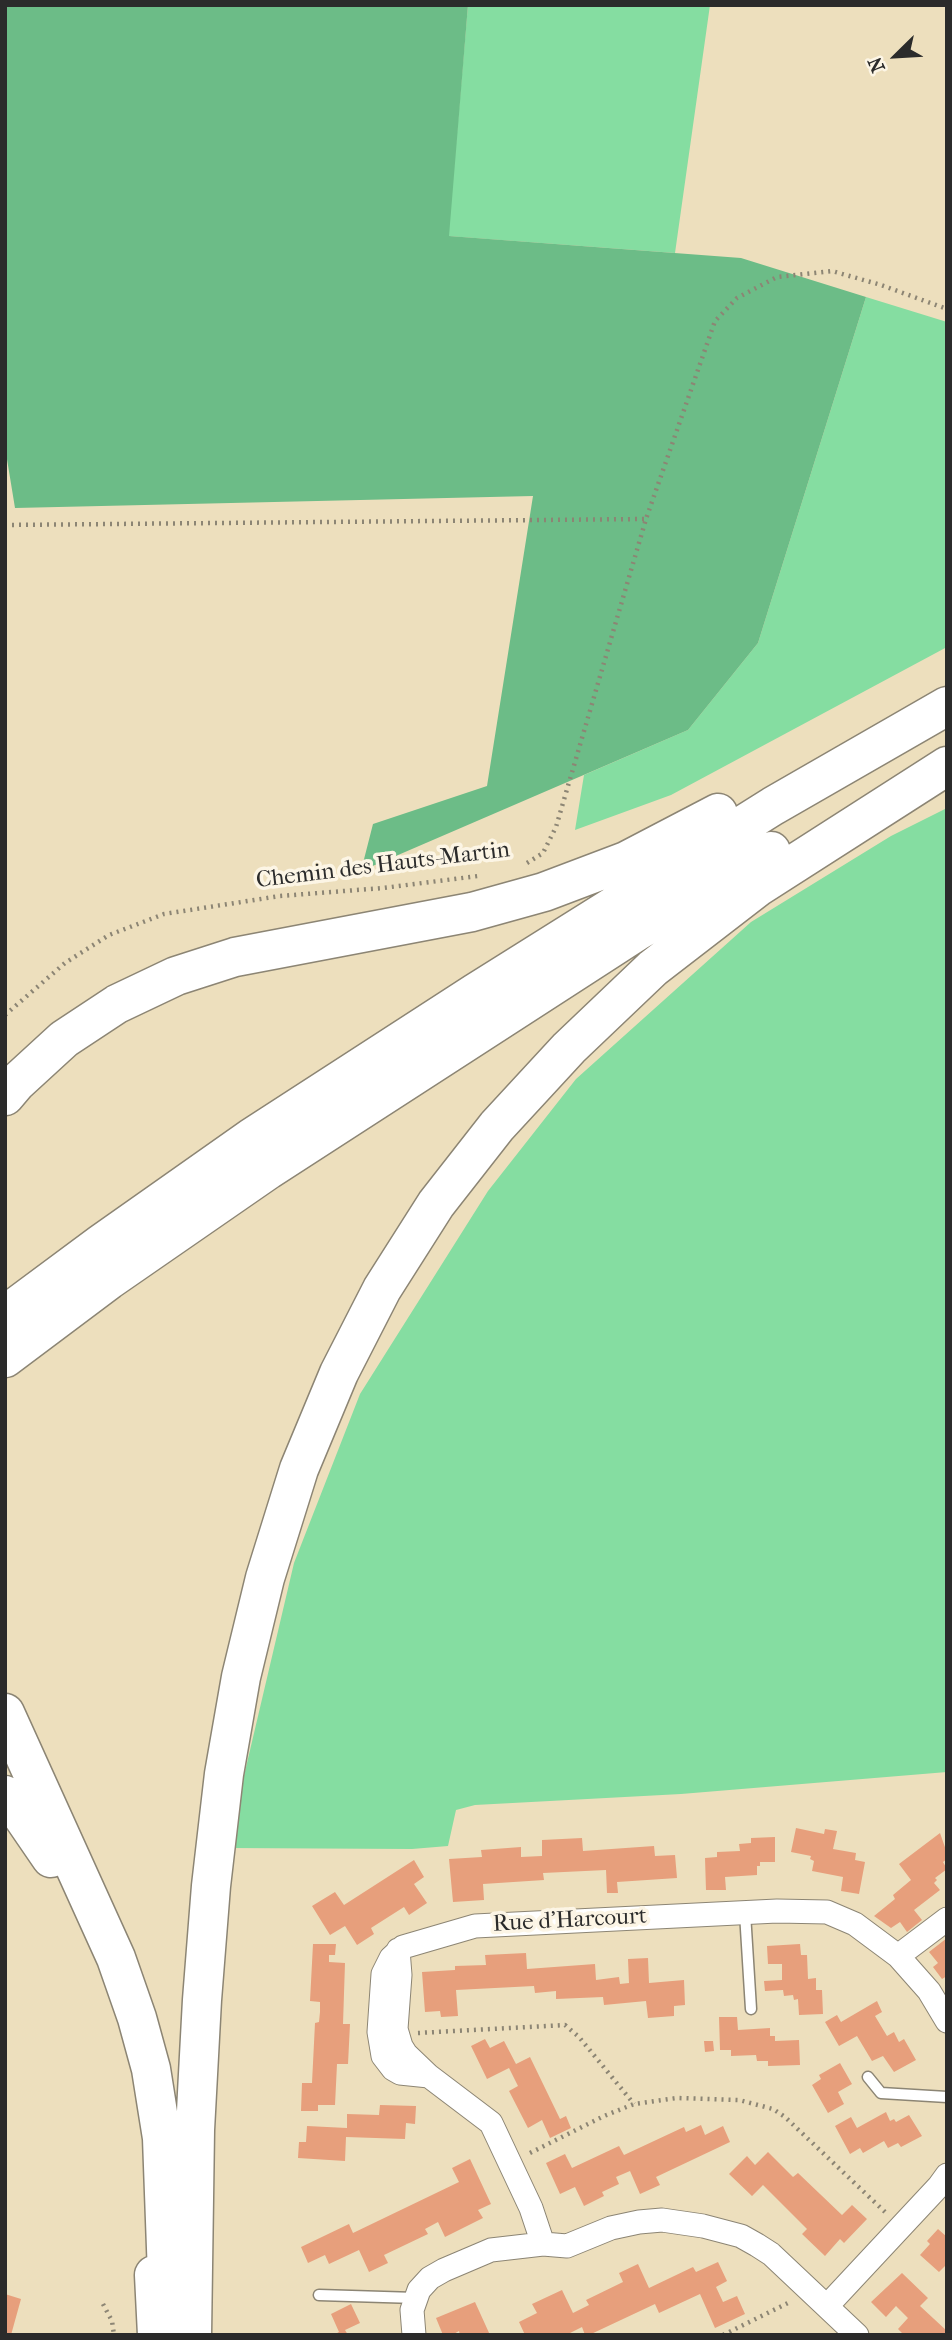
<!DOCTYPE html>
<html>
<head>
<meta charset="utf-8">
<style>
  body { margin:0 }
  #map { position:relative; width:952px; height:2340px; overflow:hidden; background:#eddfbd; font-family:"IM FELL French Canon",serif }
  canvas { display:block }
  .frame { position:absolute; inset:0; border:7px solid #2b2b2b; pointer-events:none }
  .north { position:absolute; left:861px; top:21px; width:70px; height:70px; -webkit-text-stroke:5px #fcf5e5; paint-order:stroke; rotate:246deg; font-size:19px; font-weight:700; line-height:28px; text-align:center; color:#2b2b2b }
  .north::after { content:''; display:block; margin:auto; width:24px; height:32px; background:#2b2b2b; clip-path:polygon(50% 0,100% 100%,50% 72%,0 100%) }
</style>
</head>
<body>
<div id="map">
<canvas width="952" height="2340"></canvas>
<div class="frame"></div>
<div class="north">N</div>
</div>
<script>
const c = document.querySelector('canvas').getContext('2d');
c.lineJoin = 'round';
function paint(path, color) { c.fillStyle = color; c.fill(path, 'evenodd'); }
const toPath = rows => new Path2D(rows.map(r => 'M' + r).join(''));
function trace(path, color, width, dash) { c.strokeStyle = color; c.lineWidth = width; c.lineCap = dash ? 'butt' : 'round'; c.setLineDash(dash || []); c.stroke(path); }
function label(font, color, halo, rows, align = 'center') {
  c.font = font + ' "IM FELL French Canon",serif'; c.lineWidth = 7; c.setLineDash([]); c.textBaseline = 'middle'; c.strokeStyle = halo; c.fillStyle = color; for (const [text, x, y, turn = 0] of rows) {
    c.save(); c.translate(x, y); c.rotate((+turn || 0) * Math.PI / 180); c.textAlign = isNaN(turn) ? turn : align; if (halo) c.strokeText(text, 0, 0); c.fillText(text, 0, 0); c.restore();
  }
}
const green = toPath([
  [468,5,710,5,675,253,448,236],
  [866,297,947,322,947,647,671,795,575,830,584,775,688,730,758,643],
  [947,808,947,1772,681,1794,475,1805,456,1810,448,1846,412,1849,227,1848,294,1563,360,1394,488,1191,576,1079,751,922,891,836]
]);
const forest = toPath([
  [5,5,468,5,449,236,741,258,866,297,758,643,688,730,361,871,373,824,487,786,533,496,15,508,5,447]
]);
const building = toPath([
  [796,1828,824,1834,825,1829,837,1831,833,1849,856,1853,855,1860,865,1862,859,1894,841,1891,843,1877,812,1871,814,1861,810,1859,811,1856,791,1852],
  [940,1833,947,1853,947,1859,943,1862,947,1869,935,1878,937,1880,934,1883,940,1890,914,1910,922,1920,907,1932,900,1922,891,1928,874,1916,895,1899,893,1895,911,1880,899,1864],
  [775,1837,775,1862,760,1862,760,1866,757,1866,757,1875,725,1877,726,1890,706,1890,705,1858,717,1857,717,1852,740,1851,739,1844,751,1843,751,1838],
  [582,1838,583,1851,654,1846,655,1856,675,1855,677,1878,617,1882,618,1893,607,1893,606,1870,543,1873,544,1880,483,1884,484,1900,453,1902,449,1859,482,1857,481,1850,521,1847,521,1857,542,1856,542,1840],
  [414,1860,424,1877,414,1884,427,1903,409,1915,404,1907,371,1928,374,1934,357,1945,345,1926,330,1935,312,1906,335,1892,344,1905],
  [947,1938,947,1976,942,1979,933,1967,938,1963,929,1952],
  [313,1944,336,1944,335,1955,329,1955,329,1962,345,1963,343,2024,350,2024,348,2064,337,2064,335,2105,318,2105,318,2111,301,2111,302,2083,312,2083,315,2023,319,2022,320,2012,320,2002,310,2001],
  [800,1944,801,1955,807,1955,808,1979,816,1978,816,1990,822,1990,823,2014,799,2015,798,1999,794,2000,793,1995,784,1996,783,1990,765,1991,764,1981,782,1980,782,1964,768,1964,767,1946],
  [526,1953,527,1969,595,1964,596,1980,619,1977,620,1984,629,1983,628,1959,648,1958,649,1983,684,1980,685,2005,674,2006,674,2016,648,2018,646,2001,604,2005,603,1997,556,1999,556,1991,535,1993,534,1986,456,1990,458,2016,441,2017,440,2011,425,2012,422,1972,455,1970,455,1966,486,1965,485,1955],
  [877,2001,882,2012,875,2016,887,2036,894,2032,899,2042,904,2039,916,2060,894,2072,883,2056,872,2061,857,2036,839,2046,825,2022,837,2015,841,2022],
  [719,2017,737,2017,738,2030,770,2028,770,2036,775,2036,775,2041,799,2040,800,2065,768,2066,768,2061,757,2061,756,2055,731,2056,731,2050,720,2050],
  [485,2039,490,2048,504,2041,516,2064,530,2057,560,2119,566,2116,571,2128,550,2138,542,2120,528,2128,509,2091,518,2086,509,2068,487,2079,471,2046],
  [704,2041,713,2041,714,2051,705,2052],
  [840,2063,852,2084,838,2092,844,2104,828,2113,812,2085,821,2079,819,2075],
  [380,2105,416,2106,415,2124,406,2123,405,2139,346,2137,345,2161,298,2158,299,2142,306,2142,307,2126,347,2128,347,2114,379,2115],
  [886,2112,890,2121,894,2119,896,2122,909,2115,922,2136,901,2147,898,2143,888,2148,884,2141,863,2153,860,2148,850,2154,835,2126,851,2117,857,2128],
  [701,2125,705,2135,723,2126,730,2142,656,2177,660,2185,640,2194,630,2171,616,2177,619,2184,602,2192,604,2196,584,2206,575,2187,560,2194,546,2163,565,2154,572,2168,619,2146,624,2155,684,2127,686,2132],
  [768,2152,793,2177,798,2173,842,2215,852,2205,867,2219,844,2243,840,2239,825,2256,802,2234,807,2229,763,2185,752,2196,729,2174,747,2156,755,2165],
  [470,2159,491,2204,478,2210,483,2218,445,2237,438,2222,425,2229,428,2234,384,2255,388,2263,369,2272,359,2250,329,2264,325,2255,308,2263,301,2247,349,2224,353,2233,459,2182,452,2168],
  [938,2229,947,2237,947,2264,939,2272,920,2255,930,2244,927,2241],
  [718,2262,727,2281,716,2287,723,2302,737,2296,745,2314,715,2328,700,2294,659,2313,655,2304,589,2335,585,2335,582,2327,566,2335,525,2335,519,2322,537,2313,532,2304,562,2290,573,2313,589,2305,586,2300,623,2282,619,2273,638,2264,649,2288,693,2267,696,2272],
  [902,2273,928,2298,920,2306,947,2331,947,2335,904,2335,898,2329,908,2318,896,2306,886,2317,871,2302],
  [5,2294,21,2299,11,2335,5,2335],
  [475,2302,490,2335,460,2335,459,2331,452,2335,443,2335,436,2318],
  [351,2304,360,2323,345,2330,348,2335,333,2335,339,2332,331,2314]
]);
const path = toPath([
  [5,525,646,519],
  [527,863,543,853,556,827,646,519,715,321,737,298,777,277,832,271,881,285,947,309],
  [5,1015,65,963,109,935,164,914,280,896,383,888,478,876],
  [418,2033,565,2025,579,2037,634,2104],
  [530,2153,604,2116,634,2104,677,2098,739,2100,773,2109,785,2117,885,2212],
  [103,2304,112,2321,114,2335],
  [723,2335,792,2301]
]);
const lane = toPath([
  [745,1913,751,2009],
  [868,2077,881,2093,947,2097],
  [319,2295,416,2298]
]);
const street = toPath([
  [398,1950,400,1975,396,2029,401,2046,406,2054,429,2076,491,2123,531,2208,543,2244],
  [898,1956,947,1919],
  [429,2076,400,2073,393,2069,383,2056,379,2032,383,1974,391,1958,403,1947,475,1926,777,1911,827,1912,855,1924,898,1956,929,1991,947,2021],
  [827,2306,939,2186,947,2175],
  [414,2335,412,2310,419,2290,430,2278,444,2270,491,2250,543,2244,567,2246,611,2228,639,2222,662,2220,703,2226,741,2236,757,2245,771,2254,857,2335]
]);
const highway = toPath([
  [5,1096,16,1083,64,1039,117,1004,176,976,235,957,472,912,544,892,626,861,718,813],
  [5,1315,102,1243,251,1138,475,993,773,806,947,706],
  [5,1358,109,1280,268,1170,636,932,771,851],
  [5,1713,116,1958,137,2018,151,2069,162,2138,168,2303],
  [5,1795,14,1804,51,1858],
  [154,2275,157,2335],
  [192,2335,195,2130,202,2000,211,1886,224,1774,241,1677,265,1578,299,1469,339,1373,382,1289,436,1204,497,1126,569,1048,653,968,758,887,947,766]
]);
const streetNames = [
  ["Chemin des Hauts-Martin",383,866,-7],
  ["Rue d'Harcourt",570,1921,-3]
];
paint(green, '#85dda1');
paint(forest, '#6cbc87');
paint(building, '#e79f7c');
trace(lane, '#8c8574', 13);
trace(street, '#8c8574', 25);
trace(highway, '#8c8574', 41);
trace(path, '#8c8574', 4.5, [2, 5]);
trace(lane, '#fff', 10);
trace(street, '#fff', 23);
trace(highway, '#fff', 38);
label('23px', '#2b2b2b', '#fcf5e5', streetNames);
</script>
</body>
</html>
